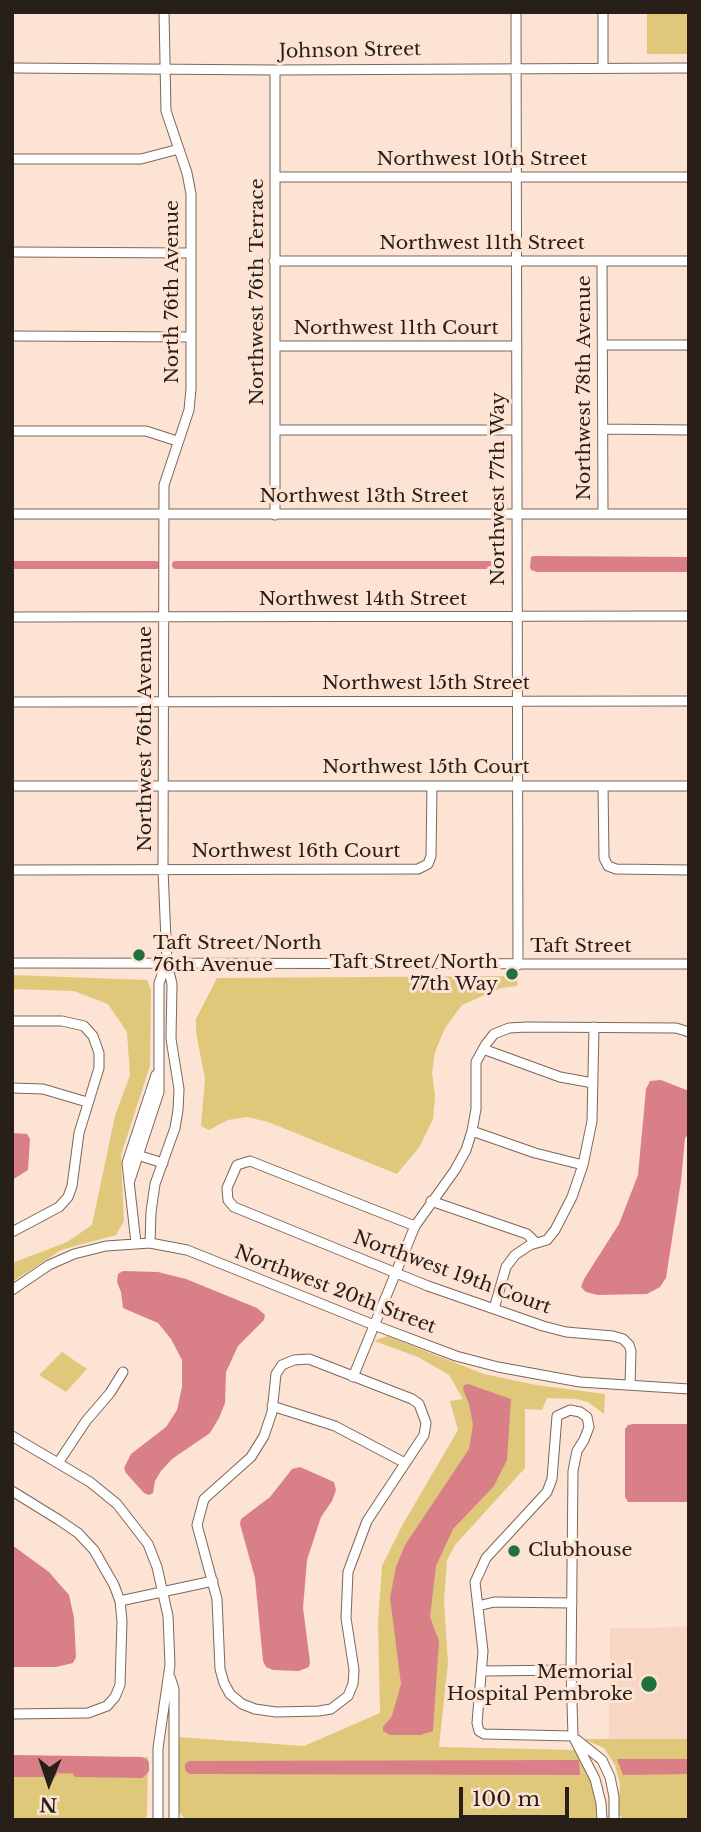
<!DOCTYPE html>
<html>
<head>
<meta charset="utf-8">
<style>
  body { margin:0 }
  #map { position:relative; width:701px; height:1832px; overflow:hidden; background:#fce3d3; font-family:"Libre Baskerville",serif }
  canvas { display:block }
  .frame { position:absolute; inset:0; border:14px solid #281f19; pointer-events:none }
  .north { position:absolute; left:14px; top:1748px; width:70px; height:70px; -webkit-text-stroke:5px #fce3d3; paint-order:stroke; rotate:182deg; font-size:19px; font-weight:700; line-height:28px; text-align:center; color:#281f19 }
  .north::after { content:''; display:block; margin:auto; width:24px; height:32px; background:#281f19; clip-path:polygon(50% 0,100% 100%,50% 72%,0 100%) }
  .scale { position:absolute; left:459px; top:1787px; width:110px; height:32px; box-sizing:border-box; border:4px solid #281f19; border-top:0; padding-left:9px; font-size:21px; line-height:24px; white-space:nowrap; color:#281f19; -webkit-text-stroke:5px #fce3d3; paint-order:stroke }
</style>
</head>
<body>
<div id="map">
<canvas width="701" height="1832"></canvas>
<div class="frame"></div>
<div class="north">N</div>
<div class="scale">100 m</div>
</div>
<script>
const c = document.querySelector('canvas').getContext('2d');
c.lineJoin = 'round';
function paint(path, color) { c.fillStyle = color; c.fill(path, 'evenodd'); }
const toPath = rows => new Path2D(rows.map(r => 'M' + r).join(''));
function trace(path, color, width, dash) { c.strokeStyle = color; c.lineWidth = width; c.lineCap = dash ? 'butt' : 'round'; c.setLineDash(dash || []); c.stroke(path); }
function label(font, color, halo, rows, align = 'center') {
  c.font = font + ' "Libre Baskerville",serif'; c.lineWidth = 6; c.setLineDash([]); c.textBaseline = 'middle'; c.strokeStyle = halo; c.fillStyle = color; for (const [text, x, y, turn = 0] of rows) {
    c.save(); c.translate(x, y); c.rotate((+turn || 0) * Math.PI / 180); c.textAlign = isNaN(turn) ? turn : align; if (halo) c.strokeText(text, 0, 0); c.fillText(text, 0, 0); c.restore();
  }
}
const built = toPath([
  [689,1627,689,1739,609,1739,610,1628]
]);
const green = toPath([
  [647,12,689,12,689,54,647,54],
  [12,975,147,980,151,990,150,1066,121,1155,124,1221,116,1235,61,1250,12,1282,12,1265,15,1262,67,1242,92,1225,115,1116,130,1075,127,1032,108,1004,74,991,12,989],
  [518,976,517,986,501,988,462,1005,445,1028,435,1052,432,1073,435,1096,433,1119,420,1146,397,1174,268,1122,247,1117,228,1120,209,1130,201,1126,205,1079,196,1032,196,1019,217,978],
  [387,1336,484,1374,536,1385,605,1394,604,1414,588,1402,576,1399,547,1398,542,1410,525,1409,525,1468,455,1545,447,1560,444,1601,448,1663,439,1747,577,1750,591,1777,597,1806,596,1820,186,1820,179,1812,178,1737,304,1746,380,1713,378,1622,382,1566,403,1524,458,1430,450,1401,463,1399,449,1375,418,1357,374,1341],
  [62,1352,87,1369,66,1392,39,1375],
  [583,1739,689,1739,689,1820,623,1820,618,1812,620,1784,615,1765,604,1748],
  [12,1757,148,1757,147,1816,145,1820,12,1820]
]);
const water = toPath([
  [534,556,689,557,689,572,537,572,531,570,530,567,531,557],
  [661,1080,689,1091,689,1134,685,1138,681,1181,666,1278,660,1287,647,1294,598,1295,586,1292,581,1287,584,1279,619,1224,638,1175,646,1089,650,1081],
  [12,1133,27,1134,30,1139,28,1170,12,1180],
  [123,1271,158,1272,186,1279,257,1308,265,1315,264,1320,238,1346,226,1372,225,1403,219,1418,210,1433,172,1459,161,1471,155,1481,153,1493,149,1495,144,1493,126,1473,124,1468,131,1454,166,1427,177,1410,182,1387,182,1360,171,1339,158,1323,123,1308,121,1292,117,1282,118,1274],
  [468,1384,511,1399,507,1460,494,1486,453,1529,436,1566,430,1617,439,1641,433,1731,420,1735,390,1735,383,1731,383,1727,392,1716,401,1684,390,1598,396,1567,405,1545,469,1449,473,1425,469,1404,463,1389,464,1385],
  [633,1424,689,1424,689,1502,628,1502,625,1497,625,1429,628,1425],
  [300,1467,334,1482,336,1490,332,1501,321,1517,307,1560,303,1608,310,1662,309,1667,299,1671,273,1670,266,1667,263,1661,255,1578,240,1524,241,1519,270,1497,292,1469],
  [12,1545,49,1572,69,1595,74,1618,76,1657,73,1663,56,1667,12,1667],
  [12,1759,141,1761,145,1763,145,1770,141,1774,12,1773],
  [617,1759,689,1759,689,1774,623,1775],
  [579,1760,580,1775,189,1774,185,1770,185,1764,189,1761]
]);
const canal = toPath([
  [12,565,156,565],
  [176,565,494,565],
  [12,1759,141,1761,145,1763,145,1770,141,1774,77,1773],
  [12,1773,53,1773]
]);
const minor = toPath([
  [516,12,518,965],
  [12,68,275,70,689,68],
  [603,68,603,12],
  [12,159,141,159,179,149],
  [275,177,689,177],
  [12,252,191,253],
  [274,261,689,261],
  [602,261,603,514],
  [12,336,191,337],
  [603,345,689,345],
  [275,346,517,346],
  [604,429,689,430],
  [276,430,517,430],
  [12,431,146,431,177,441],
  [12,514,689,514],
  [275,515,275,70],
  [12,617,689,616],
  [12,702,689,701],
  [12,786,689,786],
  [603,786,604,858,608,866,616,869,689,870],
  [12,870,418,869,428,864,431,856,432,786],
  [12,963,689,964],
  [12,1021,62,1021,84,1026,93,1036,99,1053,99,1068,79,1133,72,1186,68,1197,59,1207,12,1232],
  [483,1049,560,1077,593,1083],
  [12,1088,43,1089,87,1102],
  [472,1131,535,1153,583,1165],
  [134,1154,163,1163],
  [129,1183,159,1092,159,983,166,965],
  [431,1201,527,1234,536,1243],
  [415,1226,250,1161,237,1165,227,1188,228,1200,234,1207,428,1286,543,1326,566,1332,613,1336,623,1339,629,1345,631,1351,630,1385],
  [136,1243,127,1163,156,1075],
  [150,1243,151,1212,155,1184,175,1128,178,1110,179,1089,171,1039,172,984,167,963,163,870,164,485,189,410,191,389,191,194,187,173,166,111,164,12],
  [12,1290,49,1265,74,1254,106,1246,150,1243,187,1250,374,1325,456,1356,498,1367,580,1382,689,1389],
  [494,1309,506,1267,515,1255,530,1245,547,1240,555,1230,572,1197,583,1165,592,1121,594,1027],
  [309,1359,412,1399,419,1404,426,1423,424,1435,367,1521,348,1572,346,1618,354,1670,353,1684,348,1696,331,1709,319,1711,276,1712,255,1709,242,1704,230,1694,224,1683,220,1669,217,1599,197,1525,204,1499,251,1457,264,1436,272,1412,276,1374,282,1365,294,1360,309,1359],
  [353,1377,415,1226,455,1170,466,1150,472,1131,476,1109,476,1062,486,1044,494,1034,509,1028,526,1027,676,1028,689,1032],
  [272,1406,335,1426,405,1463],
  [12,1436,90,1482,117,1504,148,1544,157,1567,168,1616,170,1665,158,1748,158,1820],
  [58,1463,86,1421,110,1393,123,1372],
  [12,1491,59,1520,78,1533,94,1550,114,1585,120,1601,122,1621,120,1685,115,1697,107,1706,88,1713,12,1714],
  [120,1601,213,1581],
  [478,1606,494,1602,572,1603],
  [483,1671,571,1670],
  [170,1677,174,1689,174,1820],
  [573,1736,484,1734,479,1731,477,1723,483,1651,475,1582,486,1558,547,1492,552,1479,557,1416,570,1410,580,1412,587,1417,589,1427,584,1440,577,1451,573,1471,571,1670,573,1736,595,1779,601,1803,602,1820],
  [577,1740,602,1760,610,1777,614,1797,614,1820]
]);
const markers = [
  [139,955,7,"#217040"],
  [512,974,7,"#217040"],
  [514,1551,7,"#217040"],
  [649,1684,9,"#217040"]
];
const streetNames = [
  ["Johnson Street",350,51,-1],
  ["Northwest 10th Street",482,160],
  ["Northwest 11th Street",482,244],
  ["North 76th Avenue",173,292,-90],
  ["Northwest 76th Terrace",258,292,-90],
  ["Northwest 11th Court",396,329],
  ["Northwest 78th Avenue",585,388,-90],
  ["Northwest 77th Way",499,489,-90],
  ["Northwest 13th Street",364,497],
  ["Northwest 14th Street",363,600],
  ["Northwest 15th Street",426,684],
  ["Northwest 76th Avenue",146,739,-90],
  ["Northwest 15th Court",426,768],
  ["Northwest 16th Court",296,852],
  ["Taft Street",581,947],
  ["Northwest 19th Court",452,1273,20],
  ["Northwest 20th Street",335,1290,21]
];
const poiNames = [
  ["Taft Street/North",153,944],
  ["76th Avenue",153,966],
  ["Taft Street/North",498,963,"right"],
  ["77th Way",498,985,"right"],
  ["Clubhouse",528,1551],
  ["Memorial",633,1673,"right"],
  ["Hospital Pembroke",633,1695,"right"]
];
paint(built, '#f7d7c3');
paint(green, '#dfc87a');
paint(water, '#d97f87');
trace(canal, '#d97f87', 8);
trace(minor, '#7d6759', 11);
trace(minor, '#fff', 9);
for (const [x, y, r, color] of markers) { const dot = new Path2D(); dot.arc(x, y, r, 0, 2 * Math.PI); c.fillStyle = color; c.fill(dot); trace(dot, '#fce3d3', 2.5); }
label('19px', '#281f19', '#fce3d3', streetNames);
label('19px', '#281f19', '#fce3d3', poiNames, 'left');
</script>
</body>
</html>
